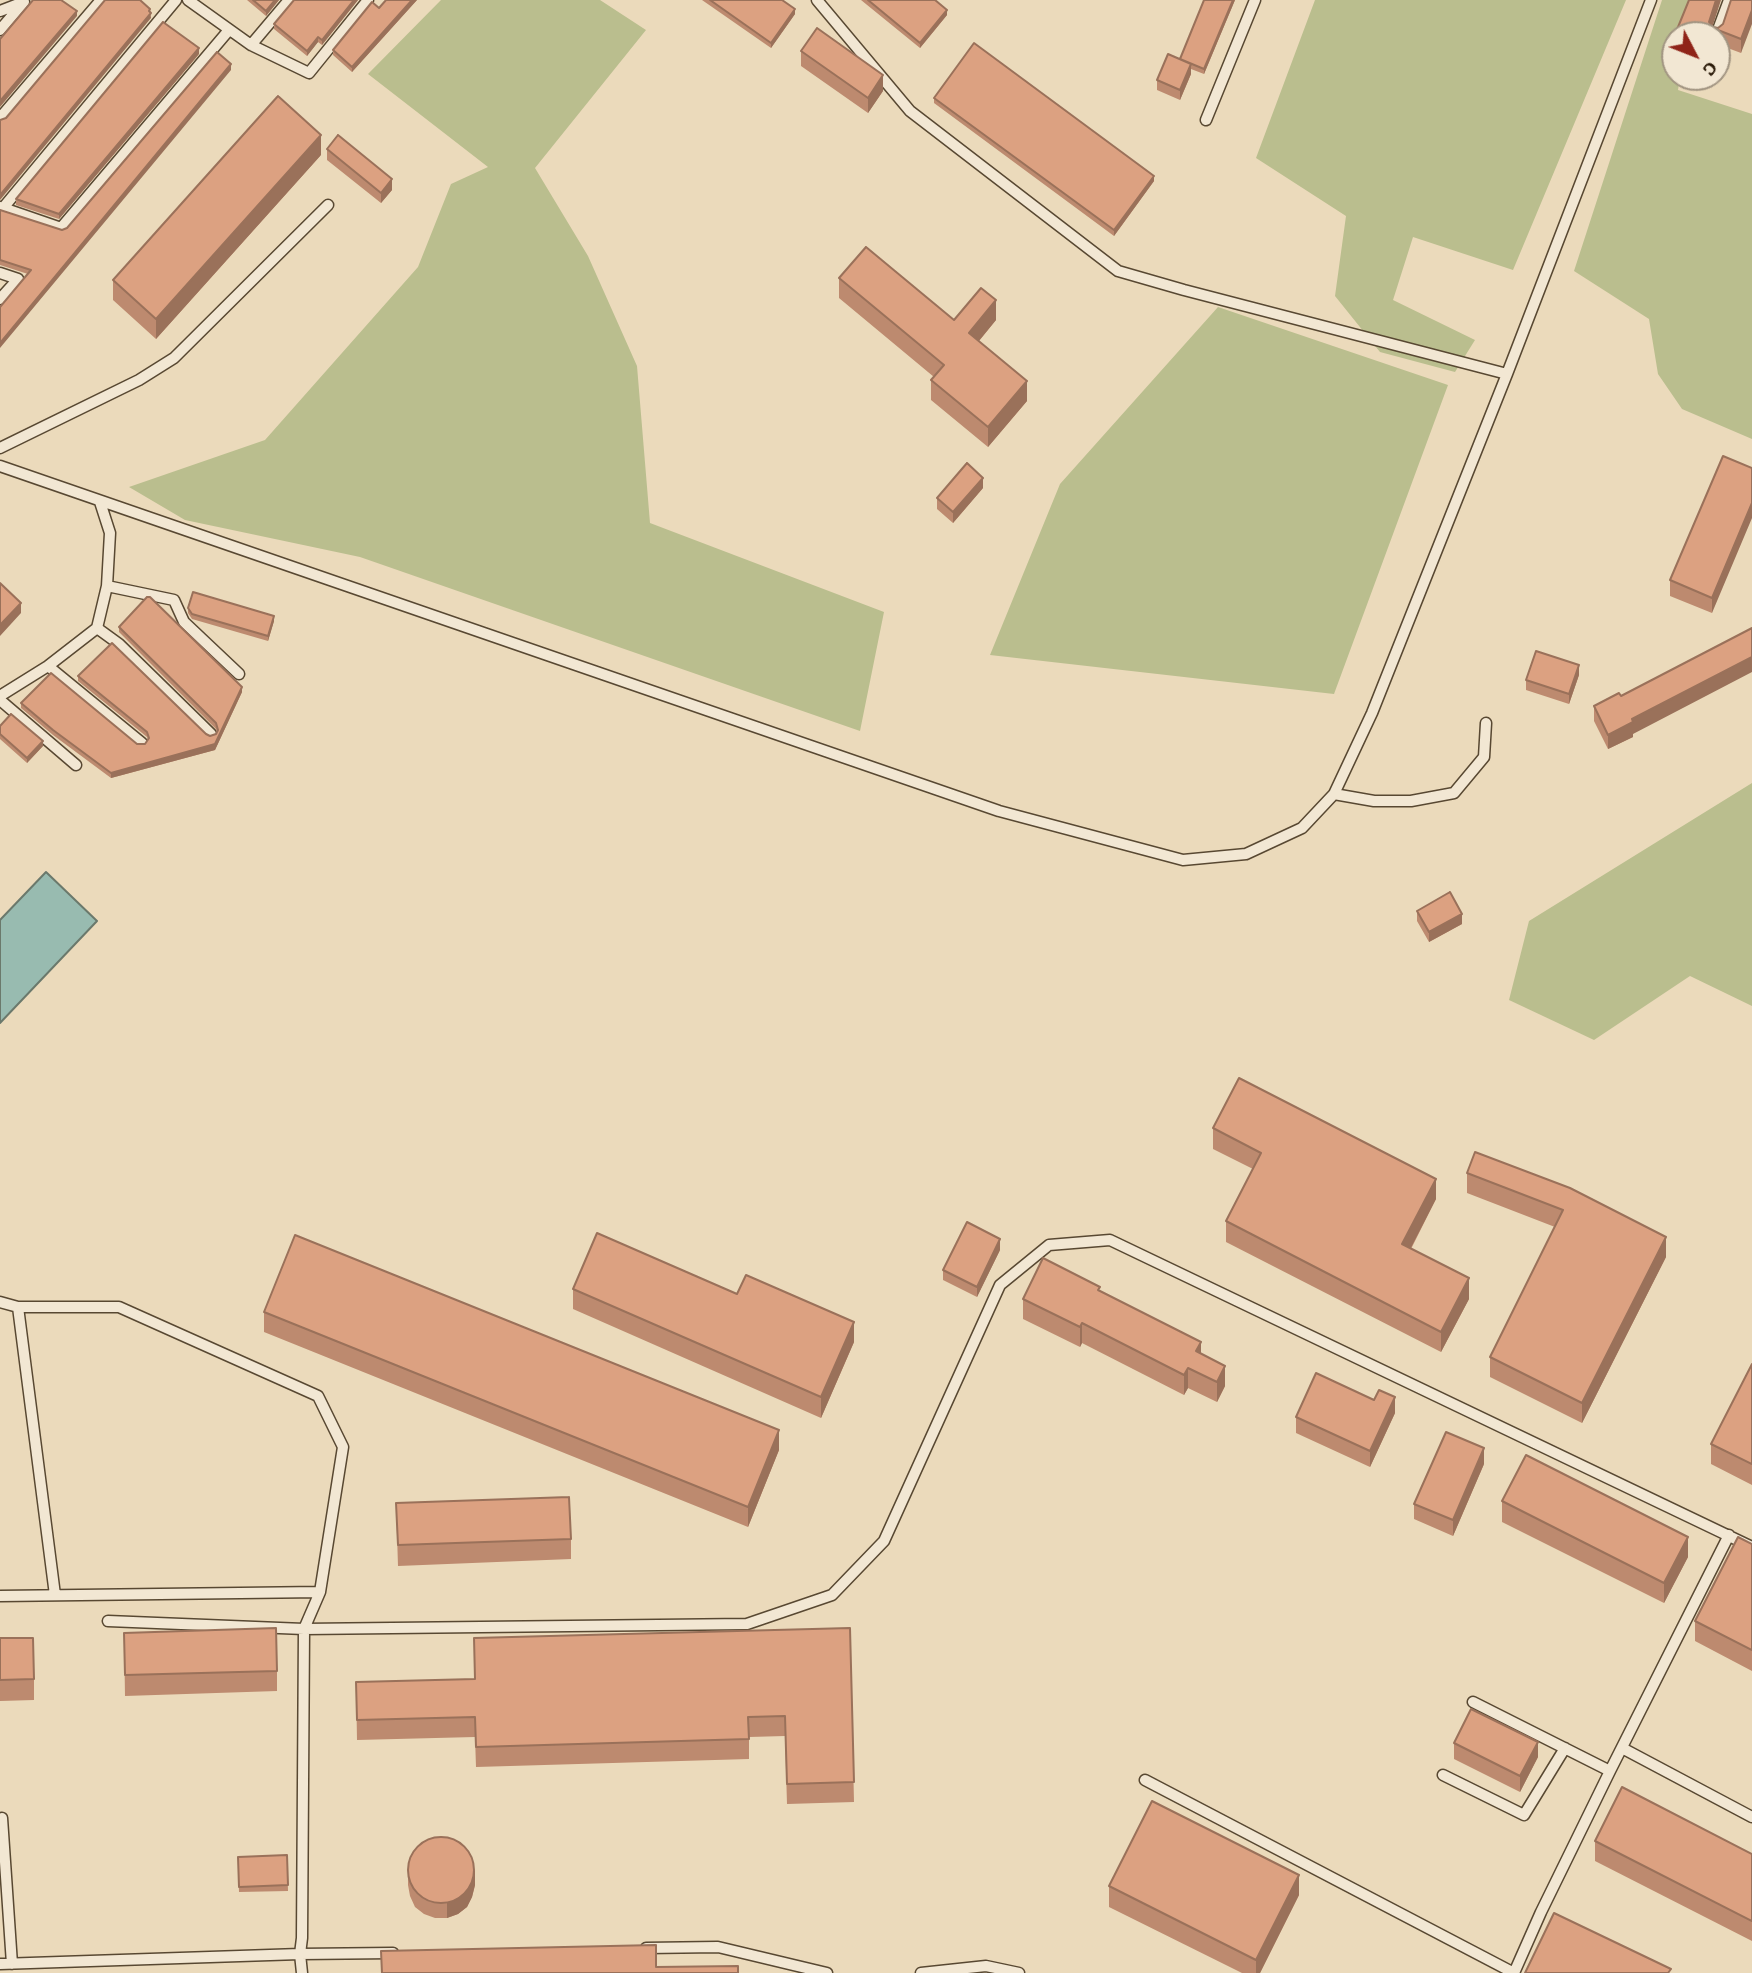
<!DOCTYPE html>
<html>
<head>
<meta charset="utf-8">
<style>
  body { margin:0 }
  #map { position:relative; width:1752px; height:1973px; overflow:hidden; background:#ebdabb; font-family:Alegreya,serif }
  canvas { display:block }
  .north { position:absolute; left:1661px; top:21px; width:70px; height:70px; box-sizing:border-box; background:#f2e7d3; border:2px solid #a19481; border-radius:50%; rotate:132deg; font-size:19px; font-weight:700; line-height:28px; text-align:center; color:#271705 }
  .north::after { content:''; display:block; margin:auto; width:24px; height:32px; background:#8f2418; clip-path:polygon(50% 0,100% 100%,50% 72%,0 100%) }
</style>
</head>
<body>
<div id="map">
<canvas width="1752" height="1973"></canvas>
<div class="north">С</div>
</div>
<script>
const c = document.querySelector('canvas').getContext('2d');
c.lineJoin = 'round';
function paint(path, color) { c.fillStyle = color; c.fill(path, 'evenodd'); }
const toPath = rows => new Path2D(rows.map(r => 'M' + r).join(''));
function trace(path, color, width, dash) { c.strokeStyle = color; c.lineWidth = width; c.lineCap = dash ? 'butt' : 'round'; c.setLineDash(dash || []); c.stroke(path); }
const green = toPath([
  [441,0,600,0,646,30,535,168,588,256,637,366,650,523,884,612,860,731,360,557,185,520,129,487,265,440,418,267,451,184,488,167,368,74],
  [1315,0,1626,0,1513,270,1413,237,1393,300,1475,340,1455,372,1380,352,1335,296,1346,216,1256,158],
  [1662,0,1694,0,1688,35,1675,35,1675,77,1680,77,1678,90,1752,114,1752,439,1682,409,1658,374,1649,319,1574,271],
  [1218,307,1448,385,1334,694,990,655,1060,484],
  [1752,783,1752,1006,1690,976,1594,1040,1509,1000,1529,921]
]);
const water = toPath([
  [46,872,97,921,0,1023,0,920,46,872]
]);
const lane = toPath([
  [188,0,251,45,309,73,368,0],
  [817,0,910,111,1118,271,1184,290,1507,374],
  [0,11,21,3],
  [0,30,24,2],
  [1716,35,1729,0],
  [251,45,289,0],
  [0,118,101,0],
  [1206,120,1255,0],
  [0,207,61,228,229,30],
  [3,208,176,0],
  [0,273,18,279,0,299],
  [0,448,139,380,174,358,328,205],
  [0,466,999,811,1183,860,1246,854,1302,828,1334,794,1374,801,1411,801,1454,793,1484,757,1486,723],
  [107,586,174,600,184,622,239,674],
  [97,628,119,644,211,734],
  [48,666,142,743],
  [0,696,48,666,97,628,107,586,110,533,100,502],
  [0,700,76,765],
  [1334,794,1372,713,1507,374,1651,0],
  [0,1302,18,1307,119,1307,318,1396,343,1447,320,1592,304,1629,302,1938,300,1954,0,1964],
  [18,1307,55,1595],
  [0,1596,320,1592],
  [108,1621,304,1629,747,1624,832,1595,884,1541,1000,1285,1049,1245,1110,1240,1752,1547],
  [1473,1702,1610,1771],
  [1622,1748,1752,1817],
  [1443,1775,1524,1815,1565,1748],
  [1145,1780,1514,1973],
  [2,1818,12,1964],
  [646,1948,718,1947,827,1973],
  [302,1973,300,1954,393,1953],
  [921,1973,986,1966,1019,1973],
  [1514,1973,1541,1912,1610,1771,1729,1535]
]);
const wall = toPath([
  [247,0,279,0,266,16],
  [294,0,358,0,322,45,318,42,307,56,274,29,274,24],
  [386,0,417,0,352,72,333,55,333,50,379,8],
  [702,0,782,0,795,14,771,48],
  [861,0,935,0,947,15,920,48],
  [1204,0,1235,0,1204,74,1191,69,1191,74,1180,100,1157,90,1157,80,1180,59],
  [1689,0,1712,27,1718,28,1752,0,1741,53,1717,44,1717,35,1676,35,1676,32],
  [801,51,883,91,868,113,801,66],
  [199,54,59,219,16,205,16,199],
  [231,70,28,274,0,265,0,210,62,230,67,228],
  [934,98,1154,181,1114,236,934,103],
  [327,149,392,190,381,203,327,160],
  [321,155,156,339,113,300,113,280],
  [839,278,954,320,996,320,979,341,1027,401,988,447,931,400,931,380,934,377,839,298],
  [1723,456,1712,613,1670,596,1670,580],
  [983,488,953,523,937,509,937,498],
  [188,608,274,621,268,641,192,619,188,613],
  [119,627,242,692,215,750,111,778,53,735,21,708,21,703,137,744,145,744,148,740,147,737,78,681,78,676,210,736,216,734,217,732,216,729,119,632],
  [1579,675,1569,704,1526,690,1526,680],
  [1594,706,1633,734,1633,737,1608,749,1594,721],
  [0,726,43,746,27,763,0,739],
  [1417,911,1462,924,1429,942,1417,921],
  [1213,1128,1436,1199,1411,1249,1469,1299,1441,1352,1226,1242,1226,1221,1253,1169,1213,1149],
  [1475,1152,1666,1257,1582,1423,1490,1377,1490,1357,1555,1227,1467,1193,1467,1173],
  [1000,1250,977,1297,943,1280,943,1270],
  [573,1289,737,1294,854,1342,821,1418,573,1309],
  [1100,1292,1201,1354,1225,1386,1217,1402,1188,1388,1184,1395,1082,1343,1080,1347,1023,1319,1023,1299],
  [264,1312,779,1450,748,1527,264,1332],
  [1752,1364,1752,1485,1711,1464,1711,1444],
  [1395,1413,1370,1467,1296,1433,1296,1417],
  [1484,1464,1453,1536,1414,1519,1414,1504],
  [1502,1501,1688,1557,1664,1603,1502,1522],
  [396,1503,571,1539,571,1559,398,1566],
  [1752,1544,1752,1671,1695,1641,1695,1621],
  [850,1628,854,1802,787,1804,785,1736,749,1737,749,1759,476,1767,475,1737,357,1740,356,1682,474,1679],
  [124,1633,277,1671,277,1691,125,1696],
  [0,1638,34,1679,34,1700,0,1701],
  [1454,1743,1538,1757,1520,1792,1454,1759],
  [1595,1841,1752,1854,1752,1941,1595,1861],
  [287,1855,288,1891,239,1892,238,1857],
  [408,1869,475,1885,472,1897,467,1907,458,1914,447,1918,435,1918,424,1914,415,1907,410,1896,408,1885],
  [1109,1886,1299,1895,1260,1973,1242,1973,1109,1907]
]);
const shadedWall = toPath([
  [275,0,279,0,266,16,266,11],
  [354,0,358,0,322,45,322,40],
  [412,0,417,0,352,72,352,67],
  [1233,0,1235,0,1204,74,1204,69],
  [1716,0,1721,0,1712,28,1709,22],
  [150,9,151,18,0,200,0,195],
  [795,9,795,14,771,48,771,43],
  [947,10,947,15,920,48,920,43],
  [1752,10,1752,24,1741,53,1741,39],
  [77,11,77,16,0,107,0,101],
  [318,37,318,42,307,56,307,51],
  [199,48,199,54,59,219,59,214],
  [231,64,231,70,0,348,0,343],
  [1191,64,1191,74,1180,100,1180,90],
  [883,75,883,91,868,113,868,98],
  [321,135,321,155,156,339,156,319],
  [1154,176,1154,181,1114,236,1114,230],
  [392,179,392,190,381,203,381,193],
  [996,300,996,320,969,353,969,333],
  [1027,381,1027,401,988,447,988,427],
  [983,478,983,488,953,523,953,512],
  [1752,503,1752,518,1712,613,1712,598],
  [21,603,21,613,0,636,0,625],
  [274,616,274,621,268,641,268,636],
  [1752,657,1752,672,1633,734,1633,737,1608,749,1608,735,1632,719],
  [1579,665,1579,675,1569,704,1569,694],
  [242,687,242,692,215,750,111,778,111,773,215,744],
  [43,741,43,746,27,763,27,758],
  [1462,914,1462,924,1429,942,1429,932],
  [1436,1179,1436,1199,1402,1265,1402,1244],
  [1666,1237,1666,1257,1582,1423,1582,1403],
  [1000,1239,1000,1250,977,1297,977,1287],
  [1469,1278,1469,1299,1441,1352,1441,1332],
  [854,1322,854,1342,821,1418,821,1397],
  [1082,1323,1082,1343,1080,1347,1080,1327],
  [1201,1342,1201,1362,1196,1351],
  [1225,1366,1225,1386,1217,1402,1217,1382],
  [1188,1368,1188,1388,1184,1395,1184,1375],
  [1395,1397,1395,1413,1370,1467,1370,1451],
  [779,1430,779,1450,748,1527,748,1507],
  [1484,1448,1484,1464,1453,1536,1453,1520],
  [1688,1537,1688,1557,1664,1603,1664,1583],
  [1538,1742,1538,1757,1520,1792,1520,1776],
  [475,1870,475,1885,472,1897,467,1907,458,1914,447,1918,447,1903],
  [1299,1875,1299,1895,1260,1973,1256,1973,1256,1960]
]);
const building = toPath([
  [33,0,61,0,77,11,0,101,0,39,33,0],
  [105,0,140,0,150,9,149,11,151,13,0,195,0,120,6,118,105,0],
  [253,0,275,0,266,11,253,0],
  [294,0,354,0,322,40,318,37,307,51,274,24,294,0],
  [386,0,412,0,352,67,333,50,372,2,379,8,386,0],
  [710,0,782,0,795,9,771,43,710,0],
  [868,0,935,0,947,10,920,43,868,0],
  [1204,0,1233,0,1204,69,1180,59,1204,0],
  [1689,0,1716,0,1709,22,1713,27,1718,28,1723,24,1731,0,1752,0,1752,10,1741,39,1705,25,1701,35,1685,35,1676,32,1689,0],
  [163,22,199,48,59,214,16,199,163,22],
  [817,28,883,75,868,98,801,51,817,28],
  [974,43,1154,176,1114,230,934,98,974,43],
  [217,52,231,64,0,343,0,307,31,270,0,260,0,210,62,230,67,228,217,52],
  [1168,54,1191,64,1180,90,1157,80,1168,54],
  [278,96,321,135,156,319,113,280,278,96],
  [338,135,392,179,381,193,327,149,338,135],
  [866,247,954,320,981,288,996,300,969,333,1027,381,988,427,931,380,944,365,839,278,866,247],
  [1723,456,1752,468,1752,503,1712,598,1670,580,1723,456],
  [967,463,983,478,953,512,937,498,967,463],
  [0,583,21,603,0,625,0,583],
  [193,592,274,616,268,636,192,614,188,608,193,592],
  [147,597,150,597,242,687,215,744,111,773,53,730,21,703,51,673,137,744,145,744,149,738,147,732,78,676,112,643,206,734,210,736,216,734,218,730,216,723,119,627,147,597],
  [1752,628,1752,657,1632,719,1633,722,1608,735,1594,706,1619,693,1621,696,1752,628],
  [1536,651,1579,665,1569,694,1526,680,1536,651],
  [11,714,43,741,27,758,0,734,0,726,11,714],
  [1450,892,1462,914,1429,932,1417,911,1450,892],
  [1239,1078,1436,1179,1402,1244,1469,1278,1441,1332,1226,1221,1261,1153,1213,1128,1239,1078],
  [1475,1152,1570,1188,1666,1237,1582,1403,1490,1357,1563,1210,1467,1173,1475,1152],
  [967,1222,1000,1239,977,1287,943,1270,967,1222],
  [597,1233,737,1294,746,1275,854,1322,821,1397,573,1289,597,1233],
  [295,1235,779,1430,748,1507,264,1312,295,1235],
  [1043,1258,1100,1287,1098,1290,1201,1342,1196,1351,1225,1366,1217,1382,1188,1368,1184,1375,1082,1323,1080,1327,1023,1299,1043,1258],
  [1752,1364,1752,1464,1711,1444,1752,1364],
  [1316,1373,1374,1400,1379,1390,1395,1397,1370,1451,1296,1417,1316,1373],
  [1446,1432,1484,1448,1453,1520,1414,1504,1446,1432],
  [1526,1455,1688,1537,1664,1583,1502,1501,1526,1455],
  [569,1497,571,1539,398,1545,396,1503,569,1497],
  [1738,1537,1752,1544,1752,1650,1695,1621,1738,1537],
  [276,1628,277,1671,125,1675,124,1633,276,1628],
  [850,1628,854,1782,787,1784,785,1716,748,1717,749,1739,476,1747,475,1717,357,1720,356,1682,475,1679,474,1638,850,1628],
  [0,1638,33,1638,34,1679,0,1680,0,1638],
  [1471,1709,1538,1742,1520,1776,1454,1743,1471,1709],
  [1622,1787,1752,1854,1752,1921,1595,1841,1622,1787],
  [1152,1801,1299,1875,1256,1960,1109,1886,1152,1801],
  '408 1870a33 33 0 1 1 66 0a33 33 0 1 1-66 0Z',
  [287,1855,288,1885,239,1887,238,1857,287,1855],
  [1554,1913,1671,1969,1668,1973,1525,1973,1554,1913],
  [656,1945,656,1967,738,1966,738,1973,382,1973,381,1951,656,1945]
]);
paint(green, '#babe8e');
paint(water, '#98bbb0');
trace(water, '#6b796c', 2);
trace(lane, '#584832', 13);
trace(lane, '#f2e7d3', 10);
paint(wall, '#bd8a6f');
paint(shadedWall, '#9a715a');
paint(building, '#dca181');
trace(building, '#9a715a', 2);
</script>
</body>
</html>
